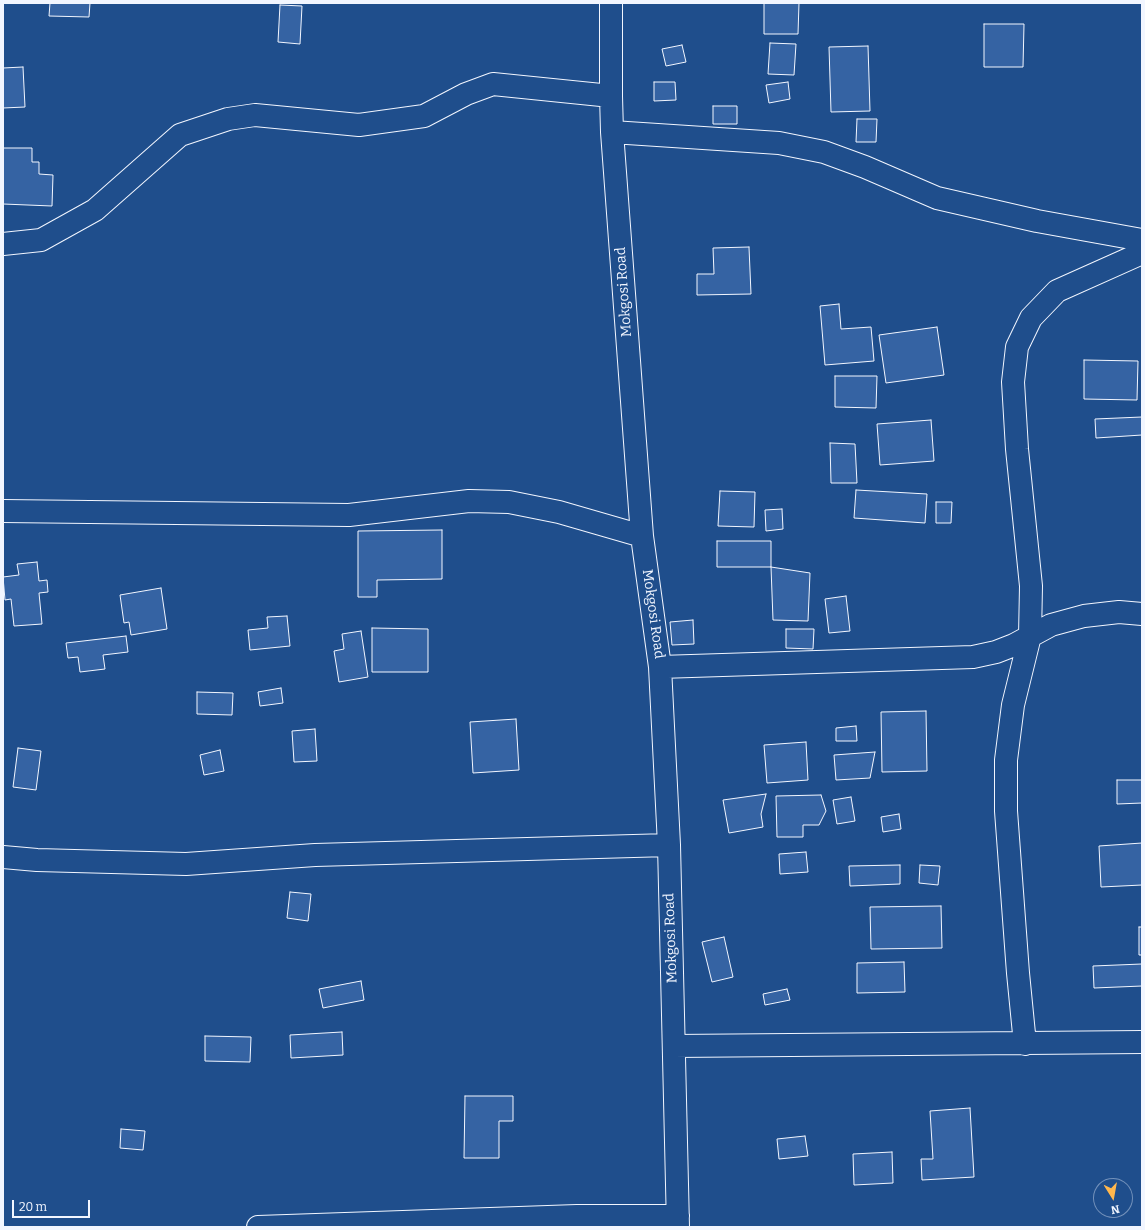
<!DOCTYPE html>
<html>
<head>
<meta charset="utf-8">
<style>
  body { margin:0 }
  #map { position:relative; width:1145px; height:1230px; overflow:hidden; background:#1f4e8c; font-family:Bitter,serif }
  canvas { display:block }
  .frame { position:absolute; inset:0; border:4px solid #f2f6ff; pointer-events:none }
  .north { position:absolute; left:1093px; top:1178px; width:40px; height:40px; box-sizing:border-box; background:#1f4e8c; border:1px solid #7391ba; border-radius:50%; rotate:169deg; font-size:11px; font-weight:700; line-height:16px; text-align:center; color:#f2f6ff }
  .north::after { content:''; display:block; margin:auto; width:14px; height:18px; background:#ffb74d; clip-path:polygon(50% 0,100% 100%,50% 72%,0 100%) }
  .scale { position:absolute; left:12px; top:1200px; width:78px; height:18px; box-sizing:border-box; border:2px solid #f2f6ff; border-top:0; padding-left:5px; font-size:12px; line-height:14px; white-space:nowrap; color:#f2f6ff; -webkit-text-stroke:3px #1f4e8c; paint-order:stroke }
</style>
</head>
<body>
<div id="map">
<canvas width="1145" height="1230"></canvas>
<div class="frame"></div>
<div class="north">N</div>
<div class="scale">20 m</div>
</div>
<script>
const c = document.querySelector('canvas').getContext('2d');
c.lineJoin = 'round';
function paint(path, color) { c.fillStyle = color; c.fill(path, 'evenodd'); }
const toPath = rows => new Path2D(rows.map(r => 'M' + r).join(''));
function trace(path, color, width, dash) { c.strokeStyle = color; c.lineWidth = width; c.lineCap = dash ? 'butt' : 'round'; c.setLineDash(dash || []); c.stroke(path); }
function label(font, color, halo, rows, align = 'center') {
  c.font = font + ' Bitter,serif'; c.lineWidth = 3; c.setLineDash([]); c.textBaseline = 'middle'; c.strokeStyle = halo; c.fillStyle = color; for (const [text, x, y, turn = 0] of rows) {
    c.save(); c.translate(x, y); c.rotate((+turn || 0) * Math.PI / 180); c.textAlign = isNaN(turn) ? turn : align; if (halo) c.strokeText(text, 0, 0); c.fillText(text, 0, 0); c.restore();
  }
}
const building = toPath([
  [50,3,90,3,89,17,49,16,50,3],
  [764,3,799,3,798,34,764,34,764,3],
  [280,5,302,6,300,44,278,42,280,5],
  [984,24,1024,24,1023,67,984,67,984,24],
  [770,43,796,44,794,75,768,74,770,43],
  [682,45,686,62,666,66,662,49,682,45],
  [868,46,870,111,831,112,829,47,868,46],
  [23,67,25,107,3,108,3,68,23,67],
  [654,82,675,82,676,100,654,101,654,82],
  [788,82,790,99,769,103,766,85,788,82],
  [713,106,737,106,737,124,713,124,713,106],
  [857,119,877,119,876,142,856,142,857,119],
  [3,148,32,148,32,162,39,162,39,174,53,175,52,206,3,204,3,148],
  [749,247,751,294,697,295,697,274,714,274,713,248,749,247],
  [839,304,841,329,871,327,874,361,825,365,820,306,839,304],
  [937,327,944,375,886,383,879,335,937,327],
  [1084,360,1138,361,1137,400,1084,399,1084,360],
  [835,376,877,376,876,408,835,407,835,376],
  [1142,417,1142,435,1096,438,1095,419,1142,417],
  [931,420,934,461,880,465,877,424,931,420],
  [830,443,855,444,857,483,831,483,830,443],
  [856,490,927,494,925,523,854,518,856,490],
  [720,491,755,492,754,527,718,526,720,491],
  [936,502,952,502,951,523,936,523,936,502],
  [782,509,783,529,766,531,765,510,782,509],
  [442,530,442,579,377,580,377,597,358,597,358,531,442,530],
  [717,541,771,541,771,567,717,567,717,541],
  [37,562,39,581,47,580,48,592,39,593,42,624,14,626,11,599,5,600,3,577,19,575,17,564,37,562],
  [771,567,810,573,808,621,773,620,771,567],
  [161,588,167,629,131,635,129,622,124,623,120,595,161,588],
  [846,596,850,631,829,633,825,599,846,596],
  [287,616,290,646,250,650,248,630,268,628,267,617,287,616],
  [693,620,694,644,672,645,670,622,693,620],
  [372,628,428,629,428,672,372,672,372,628],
  [786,629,814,629,813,649,786,648,786,629],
  [361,631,368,677,339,682,334,651,344,649,342,634,361,631],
  [126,636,128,652,103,655,105,669,80,672,78,657,68,658,66,643,126,636],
  [281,688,283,703,260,706,258,692,281,688],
  [197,692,233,693,232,715,197,714,197,692],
  [926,711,927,771,882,772,881,712,926,711],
  [516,719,519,770,473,773,470,722,516,719],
  [856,726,857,741,836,741,836,728,856,726],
  [315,729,317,761,294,762,292,731,315,729],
  [806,742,808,780,767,783,764,745,806,742],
  [18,748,41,751,36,790,13,787,18,748],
  [220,750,224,771,204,775,200,755,220,750],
  [875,752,870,778,836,780,834,755,875,752],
  [1117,780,1142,780,1142,803,1117,804,1117,780],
  [766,794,761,814,763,827,729,833,723,800,766,794],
  [821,795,826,811,819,825,803,825,803,837,777,837,776,796,821,795],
  [851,797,855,821,837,824,833,800,851,797],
  [899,814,901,829,883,832,881,817,899,814],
  [1142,843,1142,885,1101,887,1099,846,1142,843],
  [806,852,808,872,780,874,779,854,806,852],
  [900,865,900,884,850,886,849,866,900,865],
  [920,865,940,866,938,885,919,883,920,865],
  [290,892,311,894,308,921,287,918,290,892],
  [941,906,942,948,871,949,870,907,941,906],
  [1139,927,1142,927,1142,955,1139,955,1139,927],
  [724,937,733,977,712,982,702,942,724,937],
  [904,962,905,992,857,993,857,963,904,962],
  [1142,964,1142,986,1094,988,1093,966,1142,964],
  [361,981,364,1000,323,1008,319,989,361,981],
  [787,989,790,1000,765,1005,763,994,787,989],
  [342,1032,343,1055,291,1058,290,1035,342,1032],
  [205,1036,251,1037,250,1062,205,1061,205,1036],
  [465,1096,513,1096,513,1121,499,1121,499,1158,464,1158,465,1096],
  [970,1108,974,1177,922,1180,921,1159,933,1159,930,1111,970,1108],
  [121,1129,145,1131,143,1150,120,1148,121,1129],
  [805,1136,808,1156,779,1159,777,1139,805,1136],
  [892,1152,893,1183,854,1185,853,1154,892,1152]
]);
const minor = toPath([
  [611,3,611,96,612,132,642,536,660,667,669,845,678,1227],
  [612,132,779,143,824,152,865,167,937,198,1037,221,1142,240],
  [3,244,41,240,95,210,180,135,228,119,255,115,359,125,424,116,466,94,493,84,611,96],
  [3,511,349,515,469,501,509,502,559,512,642,536],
  [660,667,973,657,996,652,1014,645,1051,625,1084,616,1119,612,1142,614],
  [3,857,37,860,186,864,315,855,669,845],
  [1025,1044,1018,973,1006,811,1006,760,1013,705,1030,636,1031,586,1017,449,1013,382,1017,347,1031,318,1057,291,1142,253],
  [674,1046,1142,1042],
  [258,1227,577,1216,678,1216]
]);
const streetNames = [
  ["Mokgosi Road",624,292,-94],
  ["Mokgosi Road",653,614,82],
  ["Mokgosi Road",671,938,-92]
];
paint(building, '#3563a3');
trace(building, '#f2f6ff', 1);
trace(minor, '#f2f6ff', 24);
trace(minor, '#1f4e8c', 22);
label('14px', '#f2f6ff', '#1f4e8c', streetNames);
</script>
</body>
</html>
